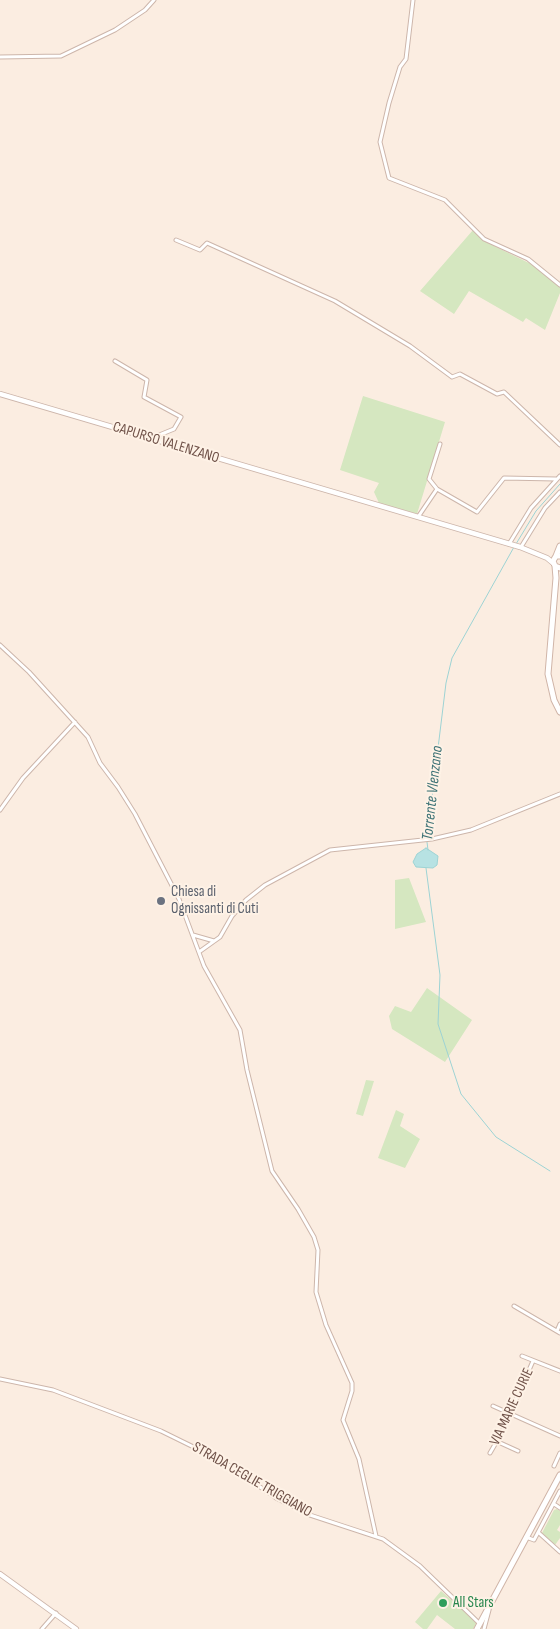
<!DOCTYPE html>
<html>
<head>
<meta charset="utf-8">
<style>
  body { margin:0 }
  canvas { display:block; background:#fbede1 }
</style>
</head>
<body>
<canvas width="560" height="1629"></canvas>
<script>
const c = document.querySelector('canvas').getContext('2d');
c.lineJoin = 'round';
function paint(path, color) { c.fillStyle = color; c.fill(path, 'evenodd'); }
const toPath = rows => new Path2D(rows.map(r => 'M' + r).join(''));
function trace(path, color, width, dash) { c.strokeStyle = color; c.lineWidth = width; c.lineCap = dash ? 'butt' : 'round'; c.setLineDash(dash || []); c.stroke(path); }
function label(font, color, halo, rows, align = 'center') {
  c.font = font + ' "Sofia Sans Condensed",sans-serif'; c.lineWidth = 4; c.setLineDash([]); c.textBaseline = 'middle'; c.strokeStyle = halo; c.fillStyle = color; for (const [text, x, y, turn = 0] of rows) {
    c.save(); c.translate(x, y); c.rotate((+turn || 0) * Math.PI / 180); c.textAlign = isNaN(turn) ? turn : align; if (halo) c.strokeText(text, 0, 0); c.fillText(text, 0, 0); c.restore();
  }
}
const green = toPath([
  [473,230,494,246,531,264,560,287,560,293,545,330,526,318,523,322,469,291,454,314,420,291],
  [363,396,445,422,417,514,379,503,374,492,379,483,340,470],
  [409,878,426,922,395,929,395,880],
  [427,988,472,1020,445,1062,392,1029,389,1016,395,1006,411,1012],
  [366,1080,374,1081,363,1116,356,1114],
  [396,1110,404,1114,400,1126,420,1139,405,1168,378,1158],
  [557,1509,560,1511,560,1525,557,1530,560,1532,560,1538,555,1545,542,1533,554,1510],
  [441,1591,477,1622,473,1629,455,1629,437,1615,427,1629,423,1629,415,1622]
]);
const water = toPath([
  [426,848,438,856,437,865,433,868,416,867,413,862,417,854,426,848]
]);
const stream = toPath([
  [516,544,536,511,560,484],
  [427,838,446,683,452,658,514,547],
  [427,842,428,850],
  [426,868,440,975,438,1024,461,1094,496,1137,550,1171]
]);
const minor = toPath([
  [413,0,406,59,400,67,389,103,380,142,389,178,445,200,484,239,528,259,560,285],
  [0,57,61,56,115,30,145,10,154,0],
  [176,240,200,250,207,243,335,301,410,346,452,377,460,374,497,394,504,392,560,445],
  [115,361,147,380,144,397,181,417,174,429,152,438],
  [437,489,429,479,440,444],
  [418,517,437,489,477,512,504,478,556,479],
  [509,544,531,508,560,476],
  [521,547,545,508,560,492],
  [0,645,29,672,88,737,100,763,118,787,135,814,179,899,204,966,240,1030,247,1070,272,1171,298,1209,314,1237,318,1250,316,1292,326,1325,352,1383,352,1391,343,1420,359,1459,376,1536],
  [0,810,23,778,75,722],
  [193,935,214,941],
  [199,952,220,937,232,916,246,900,265,885,330,850,432,839,471,830,560,794],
  [514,1306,560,1333],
  [557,1331,560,1324],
  [522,1356,560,1371],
  [0,1379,53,1390,161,1431,224,1462,276,1498,310,1515,383,1539,420,1566,479,1623],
  [493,1406,560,1436],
  [496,1441,518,1451],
  [490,1453,501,1434,533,1361],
  [554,1466,560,1453],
  [554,1504,560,1508],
  [539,1533,560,1552],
  [526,1537,534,1540,560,1491],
  [42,1629,56,1613],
  [484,1629,489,1610]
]);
const tertiary = toPath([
  [0,394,520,547,547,558,553,563],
  [0,1574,76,1629]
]);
const secondary = toPath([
  [556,556,560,546],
  [560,556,556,556,553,561,555,566,560,568],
  [555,566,556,578,548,674,554,700,560,712],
  [477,1629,560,1475]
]);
const markers = [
  [161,901,5,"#6b7280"],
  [443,1603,5,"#2e9e5b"]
];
const streetNames = [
  ["CAPURSO VALENZANO",166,443,17],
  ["VIA MARIE CURIE",512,1407,-65],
  ["STRADA CEGLIE TRIGGIANO",252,1480,30]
];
const worshipNames = [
  ["Chiesa di",171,892],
  ["Ognissanti di Cuti",171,909]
];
const leisureNames = [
  ["All Stars",453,1603]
];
const waterNames = [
  ["Torrente Vlenzano",433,793,-84]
];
paint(green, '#d5e7c0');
paint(water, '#b7e2e3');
trace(water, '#9dd3d4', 1);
trace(stream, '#9dd3d4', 1);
trace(minor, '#cdb6ab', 5);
trace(tertiary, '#cdb6ab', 6);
trace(secondary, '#d0b5a8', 7);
trace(minor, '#fff', 3);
trace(tertiary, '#fff', 4.5);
trace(secondary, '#fff', 5);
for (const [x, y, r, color] of markers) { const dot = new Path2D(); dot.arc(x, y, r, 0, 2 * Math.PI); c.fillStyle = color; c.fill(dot); trace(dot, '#fef2e6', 2); }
label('15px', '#705249', '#fef2e6', streetNames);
label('15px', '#5b616d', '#fef2e6', worshipNames, 'left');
label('15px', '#27864d', '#fef2e6', leisureNames, 'left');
label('italic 16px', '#3e7376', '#fef2e6', waterNames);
</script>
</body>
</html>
